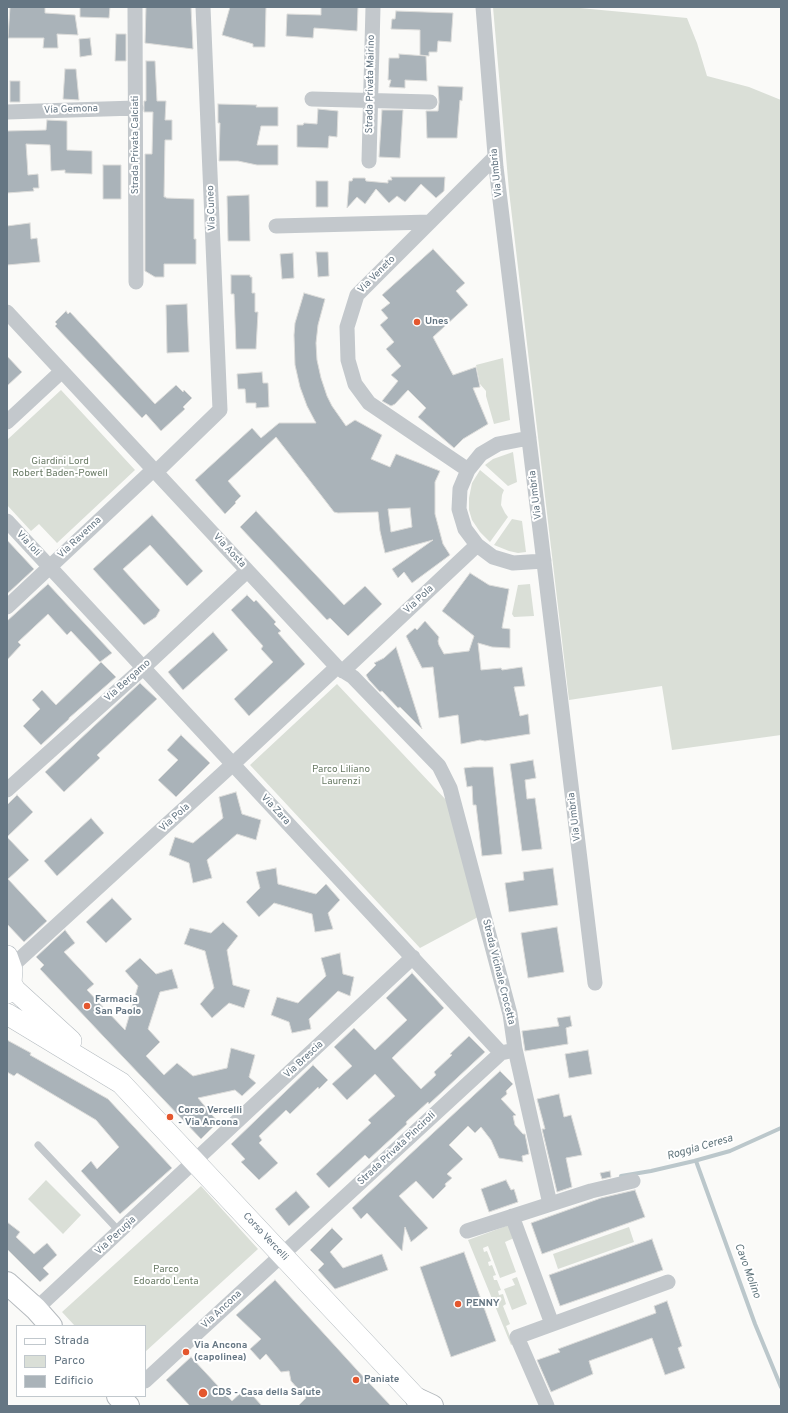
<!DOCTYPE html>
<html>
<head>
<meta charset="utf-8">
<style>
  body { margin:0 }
  #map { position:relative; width:788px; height:1413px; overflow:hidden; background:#fafaf8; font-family:Overpass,sans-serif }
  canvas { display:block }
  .frame { position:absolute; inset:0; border:8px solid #657683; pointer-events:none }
  .legend { position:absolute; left:16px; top:1325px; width:130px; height:72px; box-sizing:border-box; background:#fff; border:1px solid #c1c8cd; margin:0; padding:5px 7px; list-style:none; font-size:12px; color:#657683 }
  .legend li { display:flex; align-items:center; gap:8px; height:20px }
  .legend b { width:20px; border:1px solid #c1c8cd }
</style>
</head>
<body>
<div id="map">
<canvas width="788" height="1413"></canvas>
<div class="frame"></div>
<ul class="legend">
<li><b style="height:5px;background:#fff"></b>Strada</li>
<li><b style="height:11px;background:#dadfd7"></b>Parco</li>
<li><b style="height:11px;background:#aab3b9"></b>Edificio</li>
</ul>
</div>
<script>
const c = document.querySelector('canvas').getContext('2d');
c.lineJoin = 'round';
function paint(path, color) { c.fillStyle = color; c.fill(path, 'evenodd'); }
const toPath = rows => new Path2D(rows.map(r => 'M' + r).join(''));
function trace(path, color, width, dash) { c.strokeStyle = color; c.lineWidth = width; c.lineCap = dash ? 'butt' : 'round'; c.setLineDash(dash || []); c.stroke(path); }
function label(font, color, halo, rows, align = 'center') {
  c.font = font + ' Overpass,sans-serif'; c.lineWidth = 4; c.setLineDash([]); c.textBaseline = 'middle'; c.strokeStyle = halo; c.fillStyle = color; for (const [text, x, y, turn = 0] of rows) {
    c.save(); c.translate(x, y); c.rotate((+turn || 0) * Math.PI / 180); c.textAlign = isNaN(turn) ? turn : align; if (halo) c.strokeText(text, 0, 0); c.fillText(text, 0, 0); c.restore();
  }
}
const green = toPath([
  [493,7,569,7,687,18,697,43,707,76,749,87,781,100,781,735,672,750,662,686,569,700,509,191],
  [503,358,510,420,494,424,486,396,486,391,480,384,476,365],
  [61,390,135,470,57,543,39,524,31,531,7,505,7,440],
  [513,452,517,482,508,486,485,465,493,459],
  [480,470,504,490,502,495,501,505,505,513,508,517,490,542,480,532,472,520,469,510,469,498,472,483],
  [512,519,522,521,526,552,518,553,509,551,494,545],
  [530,584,534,616,514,617,512,614,518,585],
  [337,684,448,802,478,917,420,948,250,765],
  [46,1180,81,1215,63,1234,28,1199],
  [201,1186,258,1249,145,1352,145,1326,75,1326,62,1312],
  [509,1225,514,1238,505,1242,516,1272,500,1278,488,1246,483,1248,484,1252,487,1251,491,1261,488,1262,489,1266,492,1265,496,1275,493,1276,494,1280,497,1280,501,1290,498,1291,499,1295,503,1294,506,1304,503,1306,510,1324,506,1326,513,1344,511,1345,468,1240],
  [629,1227,634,1242,558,1269,553,1254],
  [517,1277,527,1304,512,1310,504,1289,515,1285,512,1279]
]);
const stream = toPath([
  [696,1161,755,1324,781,1387],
  [621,1176,651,1171,694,1161,730,1151,781,1128]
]);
const building = toPath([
  [10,7,45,7,45,13,75,15,78,35,57,34,58,48,43,48,44,38,8,38,10,7],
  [80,7,110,7,109,18,80,17,80,7],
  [146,7,191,7,193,49,145,43,146,7],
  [230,7,266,7,265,47,253,47,253,44,222,35,230,7],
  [321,7,358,7,357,31,314,28,313,38,286,36,287,14,321,15,321,7],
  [396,11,453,13,451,42,438,41,437,52,429,52,429,56,420,55,420,30,391,29,392,19,395,19,396,11],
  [116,34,126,34,126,61,115,61,116,34],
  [90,38,92,55,80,57,79,39,90,38],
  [399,54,426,56,427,81,405,80,405,88,389,87,391,80,388,80,389,58,399,58,399,54],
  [146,61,155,61,157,101,166,101,165,120,172,120,172,140,165,140,164,197,166,197,166,198,194,199,194,239,196,239,196,264,164,264,164,277,155,277,145,271,145,154,152,154,153,112,144,112,144,101,146,101,146,61],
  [65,69,76,69,79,100,63,99,65,69],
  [10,81,20,81,20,102,10,102,10,81],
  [438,86,463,87,462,101,460,100,457,138,427,138,426,111,438,111,439,102,438,86],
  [218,104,257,105,256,107,278,107,278,126,261,126,257,145,278,145,278,165,257,165,238,161,219,161,220,123,218,123,218,104],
  [318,109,338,111,337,137,329,136,328,148,297,147,297,125,303,125,304,123,317,124,318,109],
  [382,110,403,110,400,158,379,157,382,110],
  [47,120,67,121,67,150,92,151,92,174,65,173,65,170,51,171,50,145,26,144,28,175,38,174,39,188,33,188,34,191,7,193,7,131,46,130,47,120],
  [103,165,121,165,121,199,103,199,103,165],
  [391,177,445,177,444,191,436,198,421,184,405,202,397,196,389,203,376,189,365,204,357,197,347,208,349,181,352,181,353,178,365,178,366,181,388,183,388,180,392,180,391,177],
  [316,181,328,181,328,207,316,207,316,181],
  [249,195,250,241,228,241,227,196,249,195],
  [30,223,31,239,37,238,40,262,7,265,7,226,30,223],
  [433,249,465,283,456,291,468,305,433,337,453,375,476,367,480,387,473,388,488,424,463,439,454,448,418,417,426,408,408,390,395,404,391,406,382,401,398,381,391,375,401,366,386,349,394,342,380,325,388,318,381,310,390,303,382,295,433,249],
  [316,252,328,252,329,276,318,277,316,252],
  [293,253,294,278,282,279,280,254,293,253],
  [231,275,250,275,250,277,252,277,252,293,255,293,255,312,258,312,256,349,236,349,234,294,231,294,231,275],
  [304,293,325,299,318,325,316,343,317,360,321,378,327,396,332,406,346,426,355,420,382,435,371,459,390,467,396,454,440,471,435,482,435,514,443,544,450,555,412,583,404,572,398,578,392,569,433,540,385,553,380,531,378,512,338,513,334,512,276,437,228,481,241,496,235,502,236,503,225,514,195,480,252,428,261,438,279,423,316,423,307,406,300,387,295,365,294,335,295,323,304,293],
  [410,508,412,527,391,532,388,509,410,508],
  [187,304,189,352,167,353,166,305,187,304],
  [66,311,68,314,70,312,155,404,176,385,183,392,184,390,192,398,183,407,185,409,161,431,146,414,142,418,55,326,57,324,55,322,66,311],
  [7,356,22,372,7,386,7,356],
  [262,372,263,383,268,383,269,407,256,408,256,403,246,403,245,389,238,389,237,374,262,372],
  [256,511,344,605,365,586,382,604,348,636,330,618,327,620,240,527,256,511],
  [152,515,203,571,187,586,150,545,123,569,160,610,156,617,144,625,93,569,152,515],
  [7,540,34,569,7,594,7,540],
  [470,573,489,585,509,589,502,628,510,629,510,648,492,647,478,643,481,670,501,668,502,670,522,667,525,686,514,687,520,716,528,714,530,734,485,741,480,740,461,744,458,715,439,718,433,667,422,668,406,636,415,628,417,630,425,621,439,637,438,641,439,645,444,654,469,651,474,636,442,611,470,573],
  [48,584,112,653,100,662,71,631,67,635,48,614,18,642,21,645,7,660,7,621,48,584],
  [247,595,254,602,256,600,276,622,274,624,281,631,278,633,305,664,249,716,234,699,273,662,261,649,263,646,231,610,247,595],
  [213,632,228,650,183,690,168,672,213,632],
  [396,647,422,729,400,707,398,708,382,691,380,692,369,680,366,675,376,665,374,663,384,658,396,647],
  [101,662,116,677,69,718,69,719,41,745,23,726,40,709,32,700,42,690,56,705,101,662],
  [140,683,157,699,97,755,100,758,64,792,45,772,140,683],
  [181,735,210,763,176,797,158,780,178,760,167,750,181,735],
  [533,760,536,778,525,780,527,799,535,798,542,849,522,851,510,764,533,760],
  [473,767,493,767,502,854,482,856,476,805,473,805,472,786,467,787,464,768,473,767],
  [236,792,242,814,261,820,256,840,237,834,207,860,212,878,193,883,189,863,169,855,175,837,193,843,223,818,219,797,236,792],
  [17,795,33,812,7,837,29,860,8,879,47,921,24,942,7,924,7,805,17,795],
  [91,818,104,833,57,876,44,861,91,818],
  [276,868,278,884,316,894,326,884,340,900,328,913,333,929,315,932,312,914,274,903,259,917,246,902,260,888,256,872,276,868],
  [553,868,558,905,509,912,505,883,524,880,523,872,553,868],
  [112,898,132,919,106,943,86,922,112,898],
  [223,922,238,936,227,950,233,985,250,990,244,1008,229,1003,212,1018,200,1004,214,988,205,951,184,944,190,928,211,933,223,922],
  [557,927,564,972,528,978,521,933,557,927],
  [65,930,75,943,64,952,94,984,87,990,125,1030,138,986,125,971,140,958,156,974,172,969,178,988,160,992,148,1029,160,1042,146,1056,164,1075,177,1063,193,1076,227,1068,231,1048,255,1055,249,1077,256,1083,242,1096,235,1090,198,1098,218,1122,201,1139,104,1037,40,969,44,965,36,957,65,930],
  [340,953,343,974,354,977,350,996,338,991,309,1019,311,1029,292,1033,289,1022,271,1015,277,997,298,1003,326,976,321,958,340,953],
  [412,973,444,1008,392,1058,421,1089,436,1075,434,1072,452,1055,450,1054,469,1036,485,1052,429,1104,428,1102,406,1122,407,1124,369,1159,365,1155,329,1188,316,1174,371,1123,368,1120,395,1096,375,1074,347,1100,332,1084,352,1066,334,1047,354,1028,375,1050,407,1020,386,998,412,973],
  [570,1016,572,1026,566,1028,568,1044,525,1051,522,1031,559,1026,557,1018,570,1016],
  [7,1040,31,1053,30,1055,108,1099,172,1168,120,1214,81,1171,91,1161,97,1169,119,1147,96,1120,17,1073,14,1076,7,1072,7,1040],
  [588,1050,592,1074,569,1078,565,1054,588,1050],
  [313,1065,328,1080,319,1089,318,1087,290,1114,286,1110,259,1136,262,1140,259,1143,278,1163,259,1180,241,1162,245,1159,231,1144,313,1065],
  [500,1071,513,1084,506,1091,507,1094,501,1099,516,1115,513,1116,515,1125,523,1134,525,1134,529,1154,522,1156,523,1162,499,1158,491,1140,481,1127,475,1133,468,1126,449,1145,463,1159,447,1174,452,1178,445,1184,446,1186,433,1199,416,1181,399,1196,428,1228,411,1242,405,1227,402,1251,367,1213,361,1219,352,1208,500,1071],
  [559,1094,564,1117,571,1115,582,1155,566,1158,572,1187,557,1192,542,1129,545,1129,537,1099,559,1094],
  [610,1171,611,1177,602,1179,600,1173,610,1171],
  [506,1180,511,1190,514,1189,518,1202,489,1212,481,1189,506,1180],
  [635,1190,645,1217,542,1254,531,1223,601,1198,635,1190],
  [296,1191,310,1207,289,1226,275,1209,296,1191],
  [7,1222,20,1232,16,1237,34,1254,47,1243,57,1255,43,1268,49,1274,40,1282,7,1249,7,1222],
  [332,1228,343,1239,330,1252,343,1268,382,1254,388,1270,335,1289,318,1270,324,1264,310,1250,332,1228],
  [652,1239,663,1270,560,1306,549,1275,652,1239],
  [464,1252,496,1341,451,1357,420,1267,464,1252],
  [275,1280,357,1370,391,1406,298,1406,306,1398,291,1381,289,1371,281,1372,266,1354,260,1360,250,1349,261,1339,236,1315,275,1280],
  [667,1301,682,1346,678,1348,685,1368,665,1375,652,1338,589,1361,593,1374,551,1392,537,1360,560,1352,558,1349,656,1313,654,1306,667,1301],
  [191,1357,232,1401,246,1388,262,1406,190,1406,166,1380,191,1357]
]);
const service = toPath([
  [38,1145,120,1232]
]);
const minor = toPath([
  [135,7,136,282],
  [483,7,496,167,595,983],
  [312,99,430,102],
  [7,112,136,108],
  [369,161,373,7],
  [276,226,430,222],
  [7,312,337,667,353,677,439,766,450,788,510,1014,515,1049,550,1204],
  [7,422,62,371],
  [529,438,498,444,481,454,468,470,460,489,459,509,465,529,477,545,493,557,513,563,544,561],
  [468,470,369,403,355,384,348,360,347,327,357,295,495,157],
  [156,472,220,410,203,7],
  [7,521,501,1053],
  [7,607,153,470],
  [343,671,477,545],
  [7,790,143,668,247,571],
  [11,967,233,764,337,667],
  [512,1216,552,1324],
  [467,1231,591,1191,633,1181],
  [36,1309,413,957],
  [145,1381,501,1053,510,1051],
  [547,1406,517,1337,668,1282]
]);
const secondary = toPath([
  [7,956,12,970,11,983,7,993],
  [11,983,15,990,71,1041],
  [7,1014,121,1083,417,1399]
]);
const primary = toPath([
  [7,1283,36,1309,51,1326],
  [118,1396,128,1406],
  [417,1399,432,1406]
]);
const markers = [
  [417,322,4,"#e4572e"],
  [87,1006,4,"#e4572e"],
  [170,1117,4,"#e4572e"],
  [458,1304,4,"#e4572e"],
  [186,1352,4,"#e4572e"],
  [356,1380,4,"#e4572e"],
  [203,1393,5,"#e4572e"]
];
const streetNames = [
  ["Strada Privata Mairino",371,84,-89],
  ["Via Gemona",71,110,-2],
  ["Strada Privata Calciati",136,145,-90],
  ["Via Umbria",497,173,-96],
  ["Via Cuneo",212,208,-92],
  ["Via Veneto",377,275,-45],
  ["Via Umbria",536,495,-97],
  ["Via Ravenna",80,538,-43],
  ["Via Ioli",28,544,47],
  ["Via Aosta",229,551,47],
  ["Via Pola",419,600,-43],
  ["Via Bergamo",128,681,-42],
  ["Via Zara",275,810,47],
  ["Via Umbria",575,817,-97],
  ["Via Pola",175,818,-42],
  ["Strada Vicinale Crocetta",498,972,76],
  ["Via Brescia",304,1060,-43],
  ["Strada Privata Pinciroli",397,1149,-43],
  ["Via Perugia",116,1236,-43],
  ["Corso Vercelli",265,1237,47],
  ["Via Ancona",222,1310,-43]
];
const poiNames = [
  ["Unes",425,322],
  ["Farmacia",95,1000],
  ["San Paolo",95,1012],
  ["Corso Vercelli",178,1111],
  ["- Via Ancona",178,1123],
  ["PENNY",466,1304],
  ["Via Ancona",194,1346],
  ["(capolinea)",194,1358],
  ["Paniate",364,1380],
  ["CDS - Casa della Salute",212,1393]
];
const parkNames = [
  ["Giardini Lord",60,462],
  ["Robert Baden-Powell",60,474],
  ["Parco Liliano",341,770],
  ["Laurenzi",341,782],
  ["Parco",166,1270],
  ["Edoardo Lenta",166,1282]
];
const waterNames = [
  ["Roggia Ceresa",700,1148,-16],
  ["Cavo Molino",747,1271,70]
];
paint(green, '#dadfd7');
trace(stream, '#bbc7cb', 4);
paint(building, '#aab3b9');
trace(building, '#dcdcda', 1);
trace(secondary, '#b3babf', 22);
trace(primary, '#b5babe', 24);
trace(service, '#c3c8cc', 7);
trace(minor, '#c3c8cc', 15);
trace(secondary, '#fff', 21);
trace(primary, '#fff', 22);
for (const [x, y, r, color] of markers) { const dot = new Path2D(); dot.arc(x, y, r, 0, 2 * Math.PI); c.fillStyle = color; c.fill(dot); trace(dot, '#fff', 1.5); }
label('10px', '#657683', '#fff', streetNames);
label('bold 10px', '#657683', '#fff', poiNames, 'left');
label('10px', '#687a64', '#fff', parkNames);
label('italic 11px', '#60757c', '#fff', waterNames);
</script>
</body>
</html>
